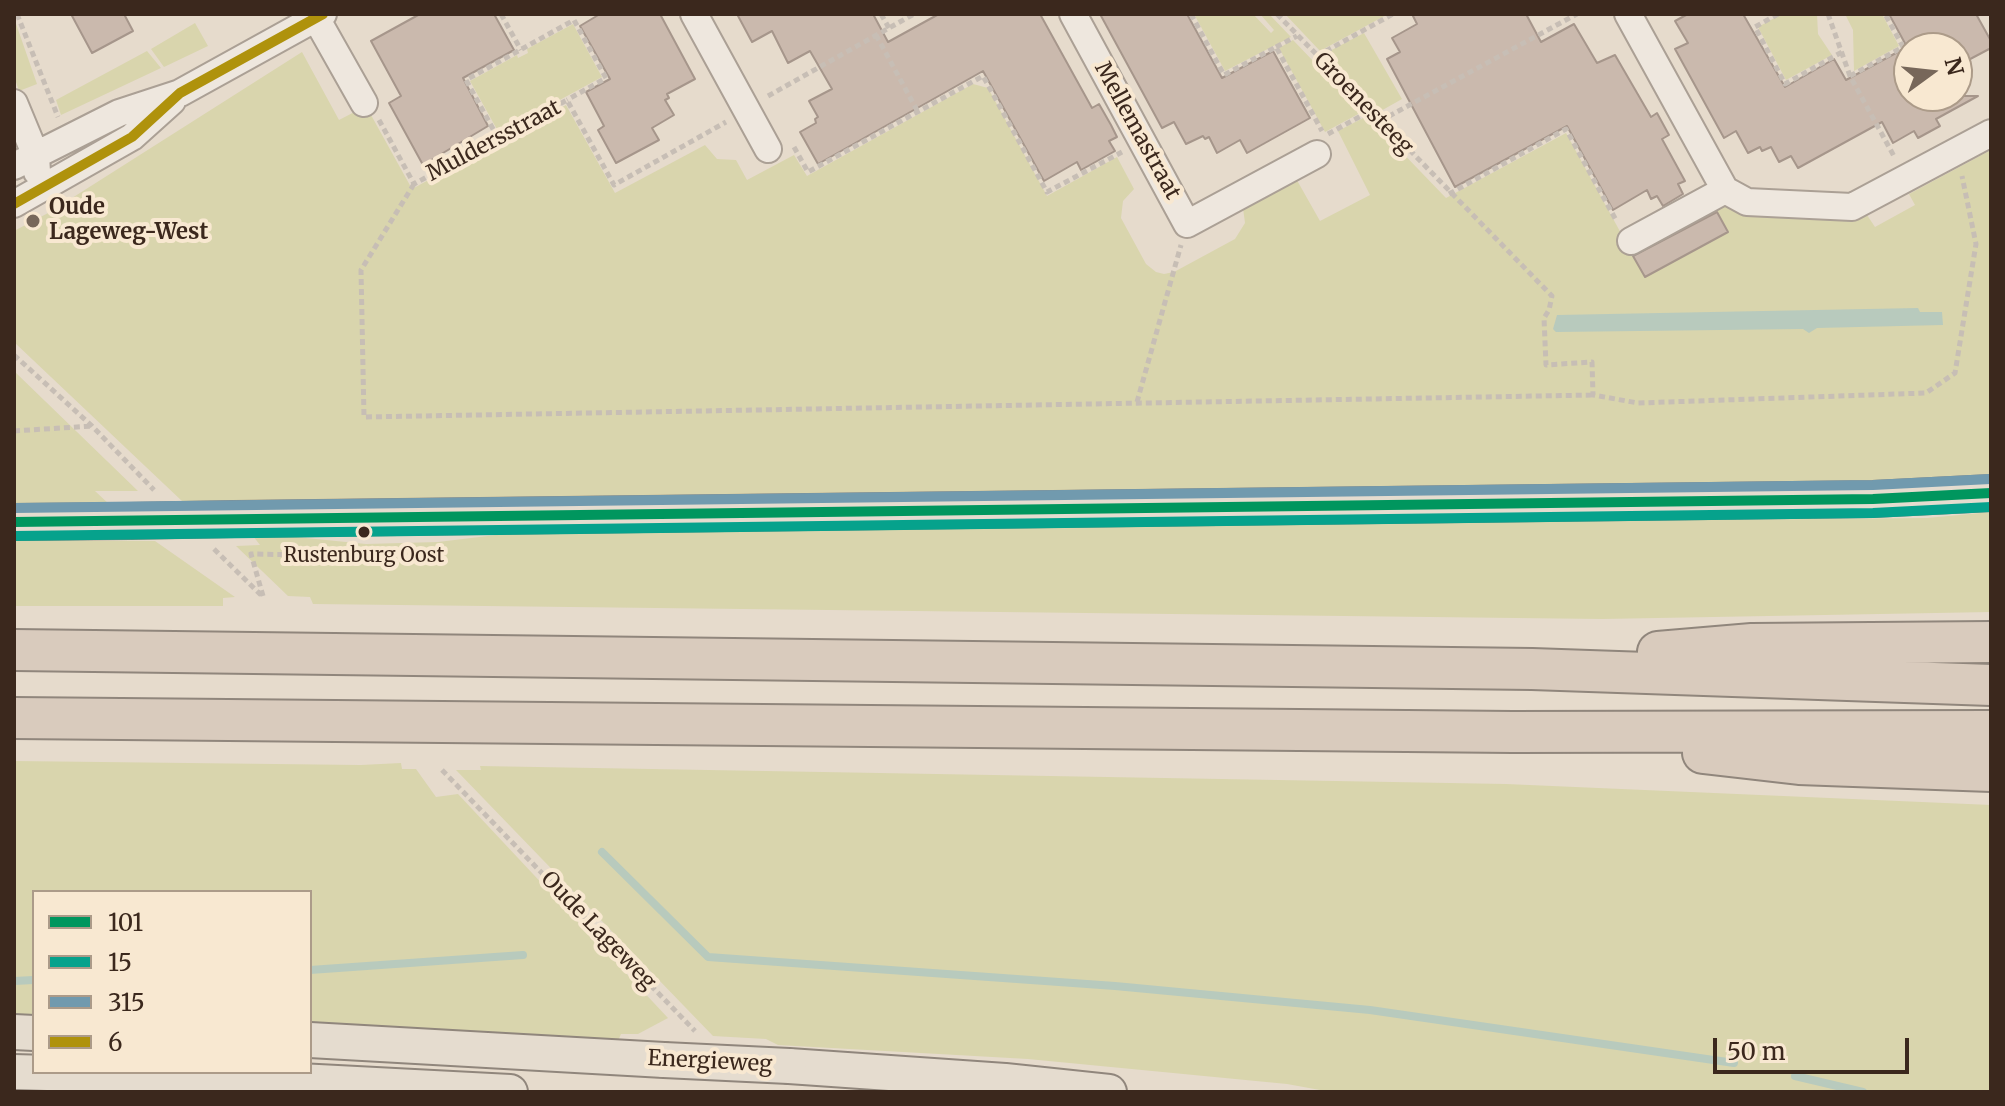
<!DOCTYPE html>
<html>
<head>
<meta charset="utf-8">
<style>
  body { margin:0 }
  #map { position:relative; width:2005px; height:1106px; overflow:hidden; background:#e6dbcc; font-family:Merriweather,serif }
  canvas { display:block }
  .frame { position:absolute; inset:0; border:16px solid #3b281d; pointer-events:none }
  .legend { position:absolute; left:32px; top:890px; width:280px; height:184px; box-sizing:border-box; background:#f8e8d1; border:2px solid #ac9b89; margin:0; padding:10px 14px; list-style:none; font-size:24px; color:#3b281d }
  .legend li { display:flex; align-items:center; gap:16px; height:40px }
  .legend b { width:40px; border:2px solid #ac9b89 }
  .north { position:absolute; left:1893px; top:32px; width:80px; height:80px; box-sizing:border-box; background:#f8e8d1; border:2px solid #ac9b89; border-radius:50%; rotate:75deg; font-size:22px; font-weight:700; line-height:32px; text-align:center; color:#3b281d }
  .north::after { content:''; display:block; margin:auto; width:28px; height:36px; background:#77675a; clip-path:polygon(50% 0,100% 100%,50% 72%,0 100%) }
  .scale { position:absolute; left:1713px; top:1038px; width:196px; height:36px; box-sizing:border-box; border:4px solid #3b281d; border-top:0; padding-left:10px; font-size:24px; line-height:28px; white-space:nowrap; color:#3b281d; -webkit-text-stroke:6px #f8e8d1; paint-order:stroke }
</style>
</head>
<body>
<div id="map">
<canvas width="2005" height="1106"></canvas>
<div class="frame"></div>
<ul class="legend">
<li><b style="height:10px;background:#00965e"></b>101</li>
<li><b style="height:10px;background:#06a28c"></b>15</li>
<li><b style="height:10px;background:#719aae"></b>315</li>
<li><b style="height:10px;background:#af920c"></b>6</li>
</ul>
<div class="north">N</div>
<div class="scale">50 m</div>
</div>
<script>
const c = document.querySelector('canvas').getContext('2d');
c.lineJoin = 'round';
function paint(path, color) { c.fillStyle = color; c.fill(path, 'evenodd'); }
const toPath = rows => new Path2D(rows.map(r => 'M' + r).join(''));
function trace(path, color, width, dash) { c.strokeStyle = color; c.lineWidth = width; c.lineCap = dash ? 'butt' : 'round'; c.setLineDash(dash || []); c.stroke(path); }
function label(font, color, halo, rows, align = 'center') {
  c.font = font + ' Merriweather,serif'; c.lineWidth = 8; c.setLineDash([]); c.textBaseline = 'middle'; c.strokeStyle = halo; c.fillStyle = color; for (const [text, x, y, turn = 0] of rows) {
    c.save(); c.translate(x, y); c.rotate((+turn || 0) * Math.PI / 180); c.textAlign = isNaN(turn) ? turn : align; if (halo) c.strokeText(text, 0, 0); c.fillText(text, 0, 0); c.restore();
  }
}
const green = toPath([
  [1194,14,1253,14,1271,33,1274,30,1260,14,1269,14,1291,37,1225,71],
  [1285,14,1388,14,1320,51],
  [1782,14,1817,14,1818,34,1832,55,1786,80,1758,27],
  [1845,14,1882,14,1899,46,1854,71,1853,30],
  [14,18,37,84,19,91,14,76],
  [195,23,208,46,164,67,151,49],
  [573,24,602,77,499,133,470,81,517,55,518,58,528,53,527,49],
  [1364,33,1402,99,1379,112,1324,54],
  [1293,40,1362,112,1325,132,1279,48],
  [147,51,161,68,61,115,56,100],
  [302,52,339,120,366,106,412,189,566,105,615,193,705,145,717,159,736,160,747,180,794,155,807,176,973,84,988,88,1047,196,1117,157,1134,189,1123,201,1121,218,1146,264,1156,272,1164,274,1174,272,1235,239,1245,223,1243,208,1294,175,1320,221,1370,195,1338,131,1367,116,1446,198,1566,133,1645,277,1728,231,1714,206,1722,201,1865,212,1875,227,1915,205,1909,194,1991,150,1991,478,1918,483,240,503,183,502,14,342,14,231,50,212],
  [14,371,138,491,95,491,110,505,37,507,14,504],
  [1991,512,1991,612,1602,619,313,604,310,597,288,596,236,546,260,545,253,536,266,534,366,544,438,542,537,530,1927,518],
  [14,540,155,541,235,597,223,598,223,606,14,606],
  [14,761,361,765,401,763,402,769,416,769,436,797,458,794,668,1018,638,1034,621,1034,618,1041,310,1028,310,892,34,892,34,1024,14,1024],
  [480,766,1506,784,1991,805,1991,1092,1331,1092,1287,1084,1028,1059,778,1045,766,1039,713,1036,456,770,481,770]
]);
const water = toPath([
  [1918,308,1920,312,1942,312,1943,325,1817,328,1809,333,1803,329,1556,332,1553,329,1557,315]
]);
const stream = toPath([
  [602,852,708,957,1115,986,1370,1010,1734,1063],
  [310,970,523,955],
  [14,981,34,980],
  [1795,1076,1863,1092]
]);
const building = toPath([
  [71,14,124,14,133,31,92,53,71,14],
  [420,14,494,14,514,50,463,78,488,126,423,165,389,103,401,96,371,41,420,14],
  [600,14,660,14,695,79,667,94,669,98,665,100,674,115,652,128,659,140,616,163,598,130,604,126,586,92,610,79,580,26,600,14],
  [737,14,873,14,888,42,939,14,1040,14,1092,108,1099,104,1111,125,1117,137,1109,141,1115,151,1081,170,1077,162,1044,181,983,71,818,164,800,132,816,123,815,119,818,117,809,101,832,89,810,51,788,63,772,31,752,42,737,14],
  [1100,14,1187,14,1222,78,1273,51,1310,118,1247,153,1240,140,1217,153,1209,137,1205,139,1203,136,1186,144,1174,122,1162,128,1100,14],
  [1412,14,1526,14,1541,42,1574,24,1597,63,1615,55,1651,117,1657,113,1669,135,1662,139,1685,181,1678,184,1683,194,1663,206,1657,196,1651,199,1647,190,1613,210,1567,126,1455,187,1387,59,1400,52,1392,38,1417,24,1412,14],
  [1688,14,1743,14,1785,87,1834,59,1846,80,1907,47,1889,14,1976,14,1991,41,1991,48,1957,66,1957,48,1909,48,1909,96,1978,96,1936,119,1940,126,1918,138,1914,131,1893,143,1882,122,1798,168,1791,156,1779,162,1771,147,1762,151,1760,147,1748,153,1736,131,1724,138,1675,49,1688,43,1675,21,1688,14],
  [1717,212,1728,232,1645,277,1633,256,1717,212]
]);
const path = toPath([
  [17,14,58,117],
  [501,14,521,50],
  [881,14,889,28],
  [1191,14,1224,75,1276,47,1322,131],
  [1277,14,1552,296,1549,310,1544,318,1546,365,1592,362,1593,395,1638,403,1926,393,1955,373,1976,244,1962,176],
  [1778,14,1755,27,1785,84,1842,52],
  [1828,14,1850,76,1895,158],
  [876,35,918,112],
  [1276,47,1297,36],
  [1317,56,1393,14],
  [1850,76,1903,47,1885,14],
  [768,96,914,14],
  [379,120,414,184,567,100,614,185,726,122],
  [1380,121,1577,14],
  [1328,134,1370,111],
  [498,138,466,80,574,20,606,78,567,100],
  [794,147,808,172,983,76,1047,192,1122,152],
  [414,184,361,270,364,417,1593,395],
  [1449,194,1566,129,1617,222],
  [14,355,92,426,154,490],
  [1137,402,1181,245],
  [14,431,92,426],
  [214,549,261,595],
  [263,596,251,554,365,556,364,546],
  [442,770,695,1031]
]);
const minor = toPath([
  [694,14,768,149],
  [1073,14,1187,224,1317,154],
  [1628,14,1725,190,1747,202,1852,207,1991,133],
  [316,18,364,103],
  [14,103,36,156,37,172],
  [14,166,119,113,180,93,323,14],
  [14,204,132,137,172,101],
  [1631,241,1725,190]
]);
const major = toPath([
  [234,519,1873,499,1991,493],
  [14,522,130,521],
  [14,1032,34,1033],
  [310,1040,664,1060],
  [789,1066,1005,1081,1109,1092],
  [14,1072,280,1080,510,1092]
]);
const highway = toPath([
  [14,650,1532,669,1991,685],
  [1658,652,1752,644,1991,642],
  [14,718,1513,732,1991,731],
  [1703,753,1799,764,1991,771]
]);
const majorBridge = toPath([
  [130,521,234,519],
  [664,1060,789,1066]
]);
const bus1 = toPath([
  [14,522,1873,499,1991,493]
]);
const bus2 = toPath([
  [14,536,1873,513,1991,507]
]);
const bus3 = toPath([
  [14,508,1873,485,1990,479]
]);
const bus4 = toPath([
  [14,204,132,137,180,93,323,14]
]);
const markers = [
  [33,221,8,"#77675a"],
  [364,532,7,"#3b281d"]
];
const busNames = [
  ["Rustenburg Oost",364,556]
];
const streetNames = [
  ["Groenesteeg",1363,104,46],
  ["Mellemastraat",1137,131,61],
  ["Muldersstraat",494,141,-28],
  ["Oude Lageweg",598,931,46],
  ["Energieweg",710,1062,3]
];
const poiNames = [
  ["Oude",49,208],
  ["Lageweg-West",49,233]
];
paint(green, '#d9d5ad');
paint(water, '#b8cabd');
trace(stream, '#b8cabd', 8);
paint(building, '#cab9ad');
trace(building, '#a6968b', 2);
trace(minor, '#aba095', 30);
trace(major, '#90867c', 38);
trace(highway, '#90867c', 44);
trace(path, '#c7beb5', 5, [6, 4]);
trace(minor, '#eee7de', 26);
trace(major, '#e5dccf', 34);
trace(highway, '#d9cbbd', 40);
trace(majorBridge, '#90867c', 38, []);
trace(majorBridge, '#e5dccf', 34);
trace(bus1, '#00965e', 10);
trace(bus2, '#06a28c', 10);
trace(bus3, '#719aae', 10);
trace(bus4, '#af920c', 10);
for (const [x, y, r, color] of markers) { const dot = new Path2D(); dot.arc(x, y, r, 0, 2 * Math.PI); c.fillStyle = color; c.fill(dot); trace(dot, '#f8e8d1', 3); }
label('20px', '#3b281d', '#f8e8d1', busNames);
label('22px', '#3b281d', '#f8e8d1', streetNames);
label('bold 22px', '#3b281d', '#f8e8d1', poiNames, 'left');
</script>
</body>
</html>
